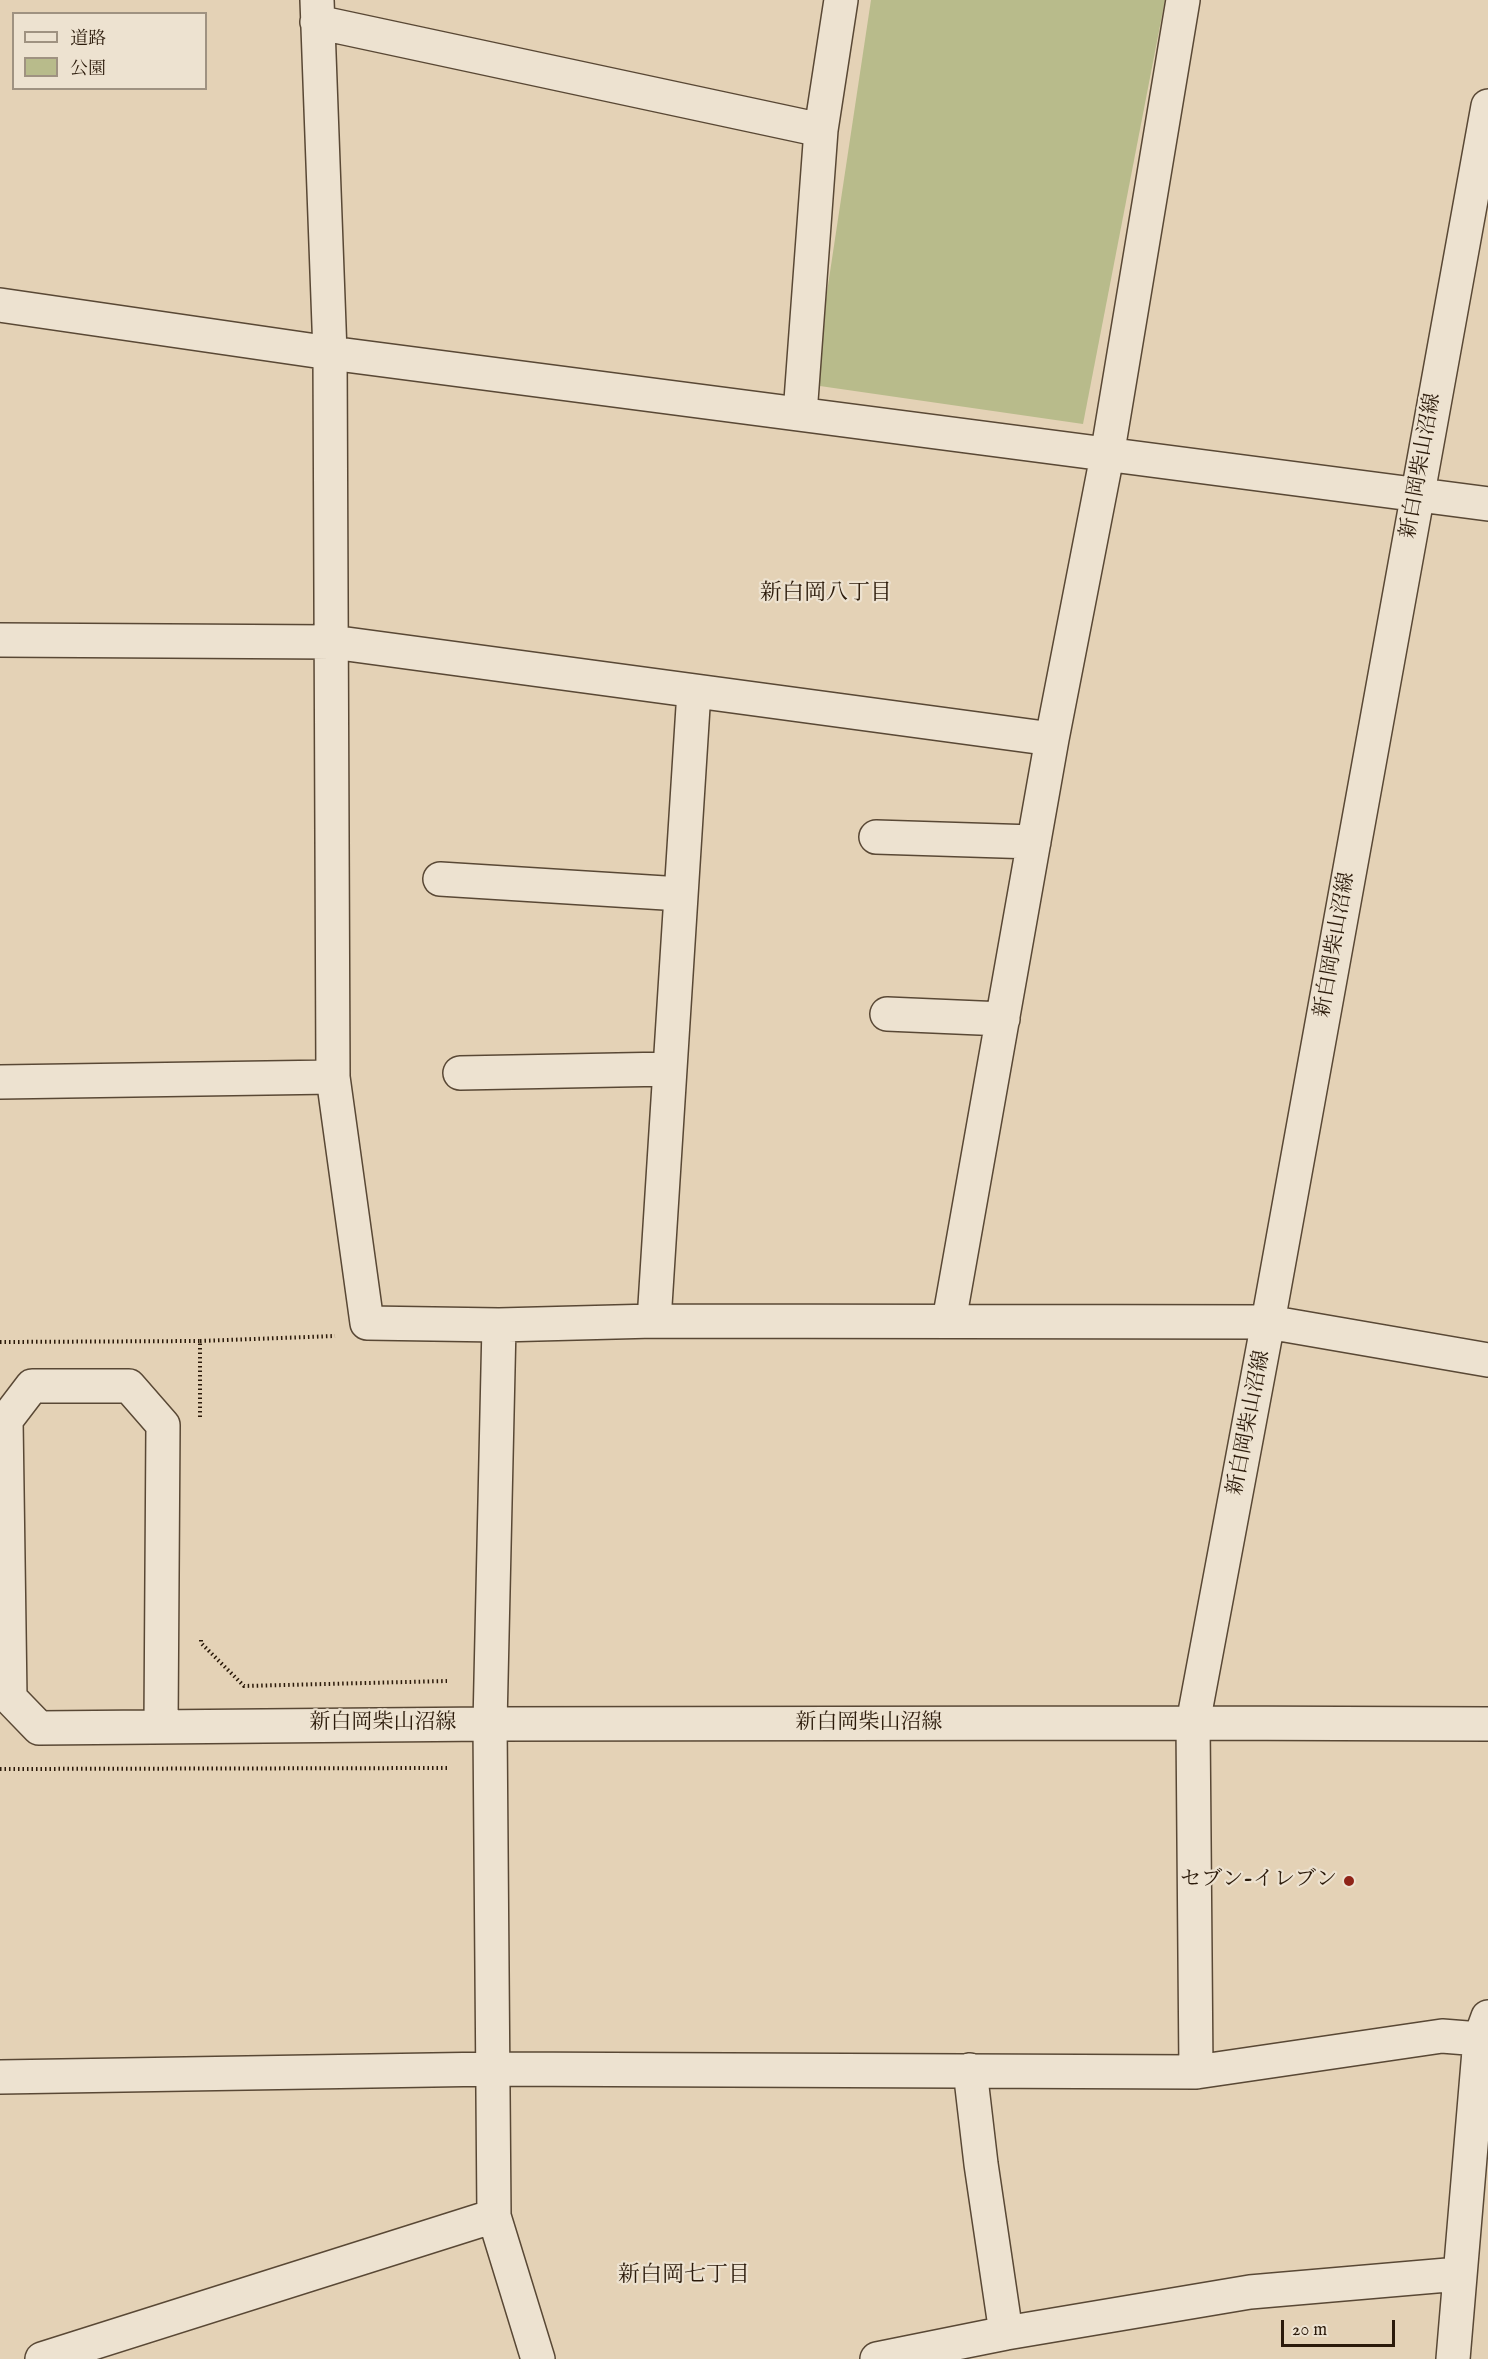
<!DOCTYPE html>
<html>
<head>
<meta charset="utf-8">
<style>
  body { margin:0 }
  #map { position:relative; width:1488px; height:2359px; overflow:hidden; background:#e4d2b6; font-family:"IM FELL English","Noto Serif JP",serif }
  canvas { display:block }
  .legend { position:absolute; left:12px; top:12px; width:195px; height:78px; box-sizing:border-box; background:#ede2d0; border:2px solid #9f9281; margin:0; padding:8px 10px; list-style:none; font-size:18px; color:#2b1a0a }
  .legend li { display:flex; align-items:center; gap:12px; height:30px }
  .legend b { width:30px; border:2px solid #9f9281 }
  .scale { position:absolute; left:1281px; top:2320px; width:114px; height:27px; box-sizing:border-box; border:3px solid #2b1a0a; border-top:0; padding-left:8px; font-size:18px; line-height:21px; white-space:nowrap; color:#2b1a0a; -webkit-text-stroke:4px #ede2d0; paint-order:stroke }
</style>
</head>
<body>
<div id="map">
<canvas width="1488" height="2359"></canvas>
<ul class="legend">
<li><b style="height:8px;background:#ede2d0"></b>道路</li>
<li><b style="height:16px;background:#b8bb8b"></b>公園</li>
</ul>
<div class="scale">20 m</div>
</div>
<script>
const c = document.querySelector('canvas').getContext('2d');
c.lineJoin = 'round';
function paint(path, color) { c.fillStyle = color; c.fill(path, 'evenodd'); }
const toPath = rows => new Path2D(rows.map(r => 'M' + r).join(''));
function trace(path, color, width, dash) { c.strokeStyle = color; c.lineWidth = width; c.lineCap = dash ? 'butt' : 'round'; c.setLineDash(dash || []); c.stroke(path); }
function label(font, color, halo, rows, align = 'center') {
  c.font = font + ' "IM FELL English","Noto Serif JP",serif'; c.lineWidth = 4.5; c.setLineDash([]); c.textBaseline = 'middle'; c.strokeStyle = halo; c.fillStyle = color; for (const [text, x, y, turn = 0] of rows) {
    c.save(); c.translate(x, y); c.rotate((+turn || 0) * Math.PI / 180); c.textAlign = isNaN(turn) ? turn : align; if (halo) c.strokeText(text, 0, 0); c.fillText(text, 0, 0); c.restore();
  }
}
const green = toPath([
  [871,0,1165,0,1083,424,813,385]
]);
const path = toPath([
  [200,1341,335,1336],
  [0,1342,200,1341,200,1419],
  [201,1640,201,1643,244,1686,447,1681],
  [0,1769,447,1768]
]);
const minor = toPath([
  [317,0,330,353,333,1077,367,1323,499,1325,654,1321,1268,1322,1488,1360],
  [317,22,821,130],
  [0,305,330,353,1488,504],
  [800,414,821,130,841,0],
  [0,640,332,642,1052,739],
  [876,837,1034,842],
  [440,879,681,894],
  [887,1014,1003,1019],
  [460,1073,670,1069],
  [0,1082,333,1077],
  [654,1321,694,691],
  [949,1321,1052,739,1107,456,1183,0],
  [499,1325,490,1724,494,2216,538,2359],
  [161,1725,163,1425,129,1386,32,1386,6,1420,10,1698,39,1728,490,1724,1193,1723,1268,1322,1488,106],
  [970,2070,981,2164,1006,2333],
  [1196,2072,1193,1723,1488,1724],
  [0,2077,494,2069,1196,2072,1442,2036,1480,2039],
  [42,2359,494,2216],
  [877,2359,1006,2333,1250,2292,1459,2274],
  [1453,2359,1480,2039,1488,2017]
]);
const markers = [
  [1349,1881,6,"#8f2418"]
];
const streetNames = [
  ["新白岡柴山沼線",1422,466,-80],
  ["新白岡柴山沼線",1336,945,-80],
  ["新白岡柴山沼線",1250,1423,-79],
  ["新白岡柴山沼線",383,1724],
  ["新白岡柴山沼線",869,1724]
];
const poiNames = [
  ["セブン-イレブン",1337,1881]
];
const neighbourhoodNames = [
  ["新白岡八丁目",826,594],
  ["新白岡七丁目",684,2276]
];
paint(green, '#b8bb8b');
trace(minor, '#594835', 36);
trace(path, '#2b1a0a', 4, [1.5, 3]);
trace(minor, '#ede2d0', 33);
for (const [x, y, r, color] of markers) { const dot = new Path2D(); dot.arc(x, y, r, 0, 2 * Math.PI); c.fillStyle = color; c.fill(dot); trace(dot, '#ede2d0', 2); }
label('21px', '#2b1a0a', '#ede2d0', streetNames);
label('21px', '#2b1a0a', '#ede2d0', poiNames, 'right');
label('22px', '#2b1a0a', '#ede2d0', neighbourhoodNames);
</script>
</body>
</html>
